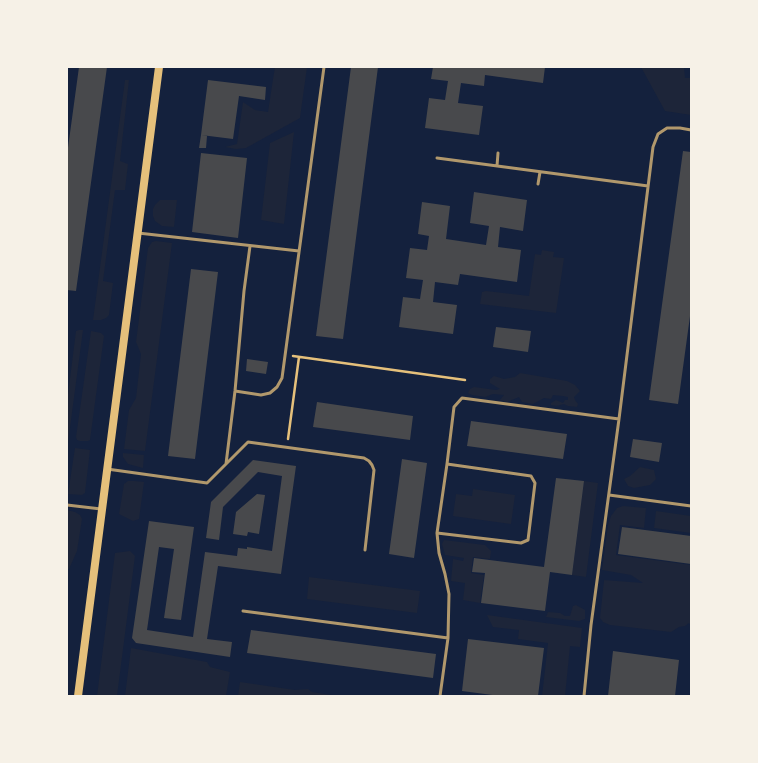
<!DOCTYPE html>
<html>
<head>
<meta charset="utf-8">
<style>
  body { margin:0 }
  #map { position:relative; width:758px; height:763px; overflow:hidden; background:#14213d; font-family:Rubik,sans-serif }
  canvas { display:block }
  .frame { position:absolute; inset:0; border:68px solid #f6f1e7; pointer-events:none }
</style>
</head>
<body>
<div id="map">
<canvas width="758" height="763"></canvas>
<div class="frame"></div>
</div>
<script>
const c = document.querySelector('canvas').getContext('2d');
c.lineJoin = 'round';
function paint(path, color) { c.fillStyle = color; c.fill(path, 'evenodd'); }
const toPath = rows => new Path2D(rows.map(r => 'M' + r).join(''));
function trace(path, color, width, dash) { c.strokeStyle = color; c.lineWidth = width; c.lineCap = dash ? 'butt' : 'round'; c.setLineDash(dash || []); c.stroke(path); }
const green = toPath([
  [275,67,307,67,300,118,246,148,236,149,225,147,237,144,243,102,255,110,268,112,273,79],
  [641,67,684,67,685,78,691,78,691,115,665,111],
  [125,80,129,80,120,161,128,164,125,190,115,190,103,281,113,283,109,315,106,318,101,320,93,320],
  [294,132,284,224,261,220,270,143],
  [160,200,177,200,174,227,162,226,155,221,153,216,153,209,155,205],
  [156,241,172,243,145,451,124,449,129,410,136,398,141,354,136,342,148,248,152,242],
  [542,250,554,252,553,257,564,258,556,313,480,304,482,292,486,291,529,296,535,254,541,255],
  [79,330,83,330,67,450,67,402,76,331],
  [91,331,101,333,104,336,90,440,88,441,80,441,77,440,76,437],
  [520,373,567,381,575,385,580,391,574,397,575,400,578,404,577,407,568,406,564,404,557,406,551,405,551,403,556,400,563,403,565,400,568,400,568,397,563,396,553,395,551,399,544,398,533,404,522,402,519,397,507,402,500,400,504,395,493,394,485,397,472,395,468,393,470,389,474,387,496,390,500,389,490,383,490,379,494,376,504,379,515,377],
  [75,448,90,450,85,493,82,495,68,494],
  [123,453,144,455,143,468,128,464,123,457],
  [640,467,654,470,656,479,650,485,634,488,628,486,624,479,630,476],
  [128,481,134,481,144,482,139,519,133,521,119,514,124,484],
  [584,481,598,483,586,577,572,575],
  [473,489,515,495,511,524,453,516,456,494,472,496],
  [623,506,646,508,644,528,620,525,616,555,691,565,691,626,689,623,685,626,679,627,671,632,610,625,603,622,600,618,604,580,643,583,631,575,602,570,608,525,611,516,617,508],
  [67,510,75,512,80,515,82,519,77,551,69,569,67,569],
  [656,511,691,516,691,533,654,528],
  [444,540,485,545,491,551,490,559,473,557,471,573,484,575,480,603,463,600,465,583,451,581,453,559,463,561,464,558,445,555,442,544],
  [130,551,135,556,117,696,97,696,115,553],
  [309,577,420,591,417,613,307,599],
  [576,605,585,610,585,619,579,621,546,617,548,612,560,613,565,616,570,616,573,606],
  [487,615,582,628,580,647,570,646,565,696,542,696,548,643,518,639,519,630,493,627],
  [131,648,207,662,210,667,230,672,226,696,125,696],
  [240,682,295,690,308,689,312,692,338,696,238,696]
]);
const building = toPath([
  [79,67,107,67,76,291,67,290,67,155],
  [351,67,378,67,343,339,316,336],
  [433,67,545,67,543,83,485,75,484,86,461,83,458,103,483,106,479,135,425,128,429,98,445,100,448,81,431,79],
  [208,80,266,87,265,100,239,96,233,139,201,135],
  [201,135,207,136,206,148,199,148],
  [683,151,691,152,691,309,678,404,649,400],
  [201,153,247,158,238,238,192,232],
  [474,192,527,200,523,231,500,227,498,247,521,250,517,282,460,274,458,285,435,282,433,302,457,305,453,334,399,327,403,297,420,299,423,280,406,278,410,248,427,250,429,236,418,234,422,202,450,206,446,239,486,245,489,226,470,223],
  [191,269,218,272,195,459,168,456],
  [496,327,531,331,528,352,493,347],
  [247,359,268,362,266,374,246,371],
  [317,402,413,416,410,440,313,427],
  [471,421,567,434,563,459,467,446],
  [633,439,662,443,659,462,630,457],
  [402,459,427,463,414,558,389,554],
  [253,460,296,466,281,574,218,566,207,639,232,642,230,657,136,643,132,638,149,521,194,527,181,620,164,618,174,549,159,547,147,630,193,637,205,552,237,556,238,548,247,549,247,547,272,551,282,476,258,472,223,507,219,540,206,538,211,502],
  [556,478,584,481,572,575,550,572,545,611,481,603,485,573,472,572,474,558,544,567],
  [257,494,265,495,259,534,248,532,247,536,233,534,236,512],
  [622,527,691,536,691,564,618,554],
  [251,630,436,654,433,678,247,653],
  [468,639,544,648,538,696,500,696,462,691],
  [613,651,679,660,675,696,608,696]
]);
const path = toPath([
  [293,356,465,380],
  [288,439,299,357]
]);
const service = toPath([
  [437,158,648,186],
  [497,166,498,153],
  [538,184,540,172],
  [138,233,299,251],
  [235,391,261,395,270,393,277,387,282,378,324,67],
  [226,464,235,391,244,291,250,246],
  [107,469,207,483,248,442,364,458,369,461,372,465,374,470,365,550],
  [609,495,691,506],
  [67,505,101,509],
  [437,533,521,543,528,540,535,483,531,476,447,464],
  [243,611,448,638],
  [440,696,448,638,449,594,445,574,439,553,437,533,447,464,454,407,462,398,619,419],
  [584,696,591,625,619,419,653,147,658,134,667,128,680,128,691,130]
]);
const secondary = toPath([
  [78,696,159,67]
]);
paint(green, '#1d2539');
paint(building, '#48494c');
trace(path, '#e5c07b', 2.5);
trace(service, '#b1986c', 3);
trace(secondary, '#e5c07b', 8);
</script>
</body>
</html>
